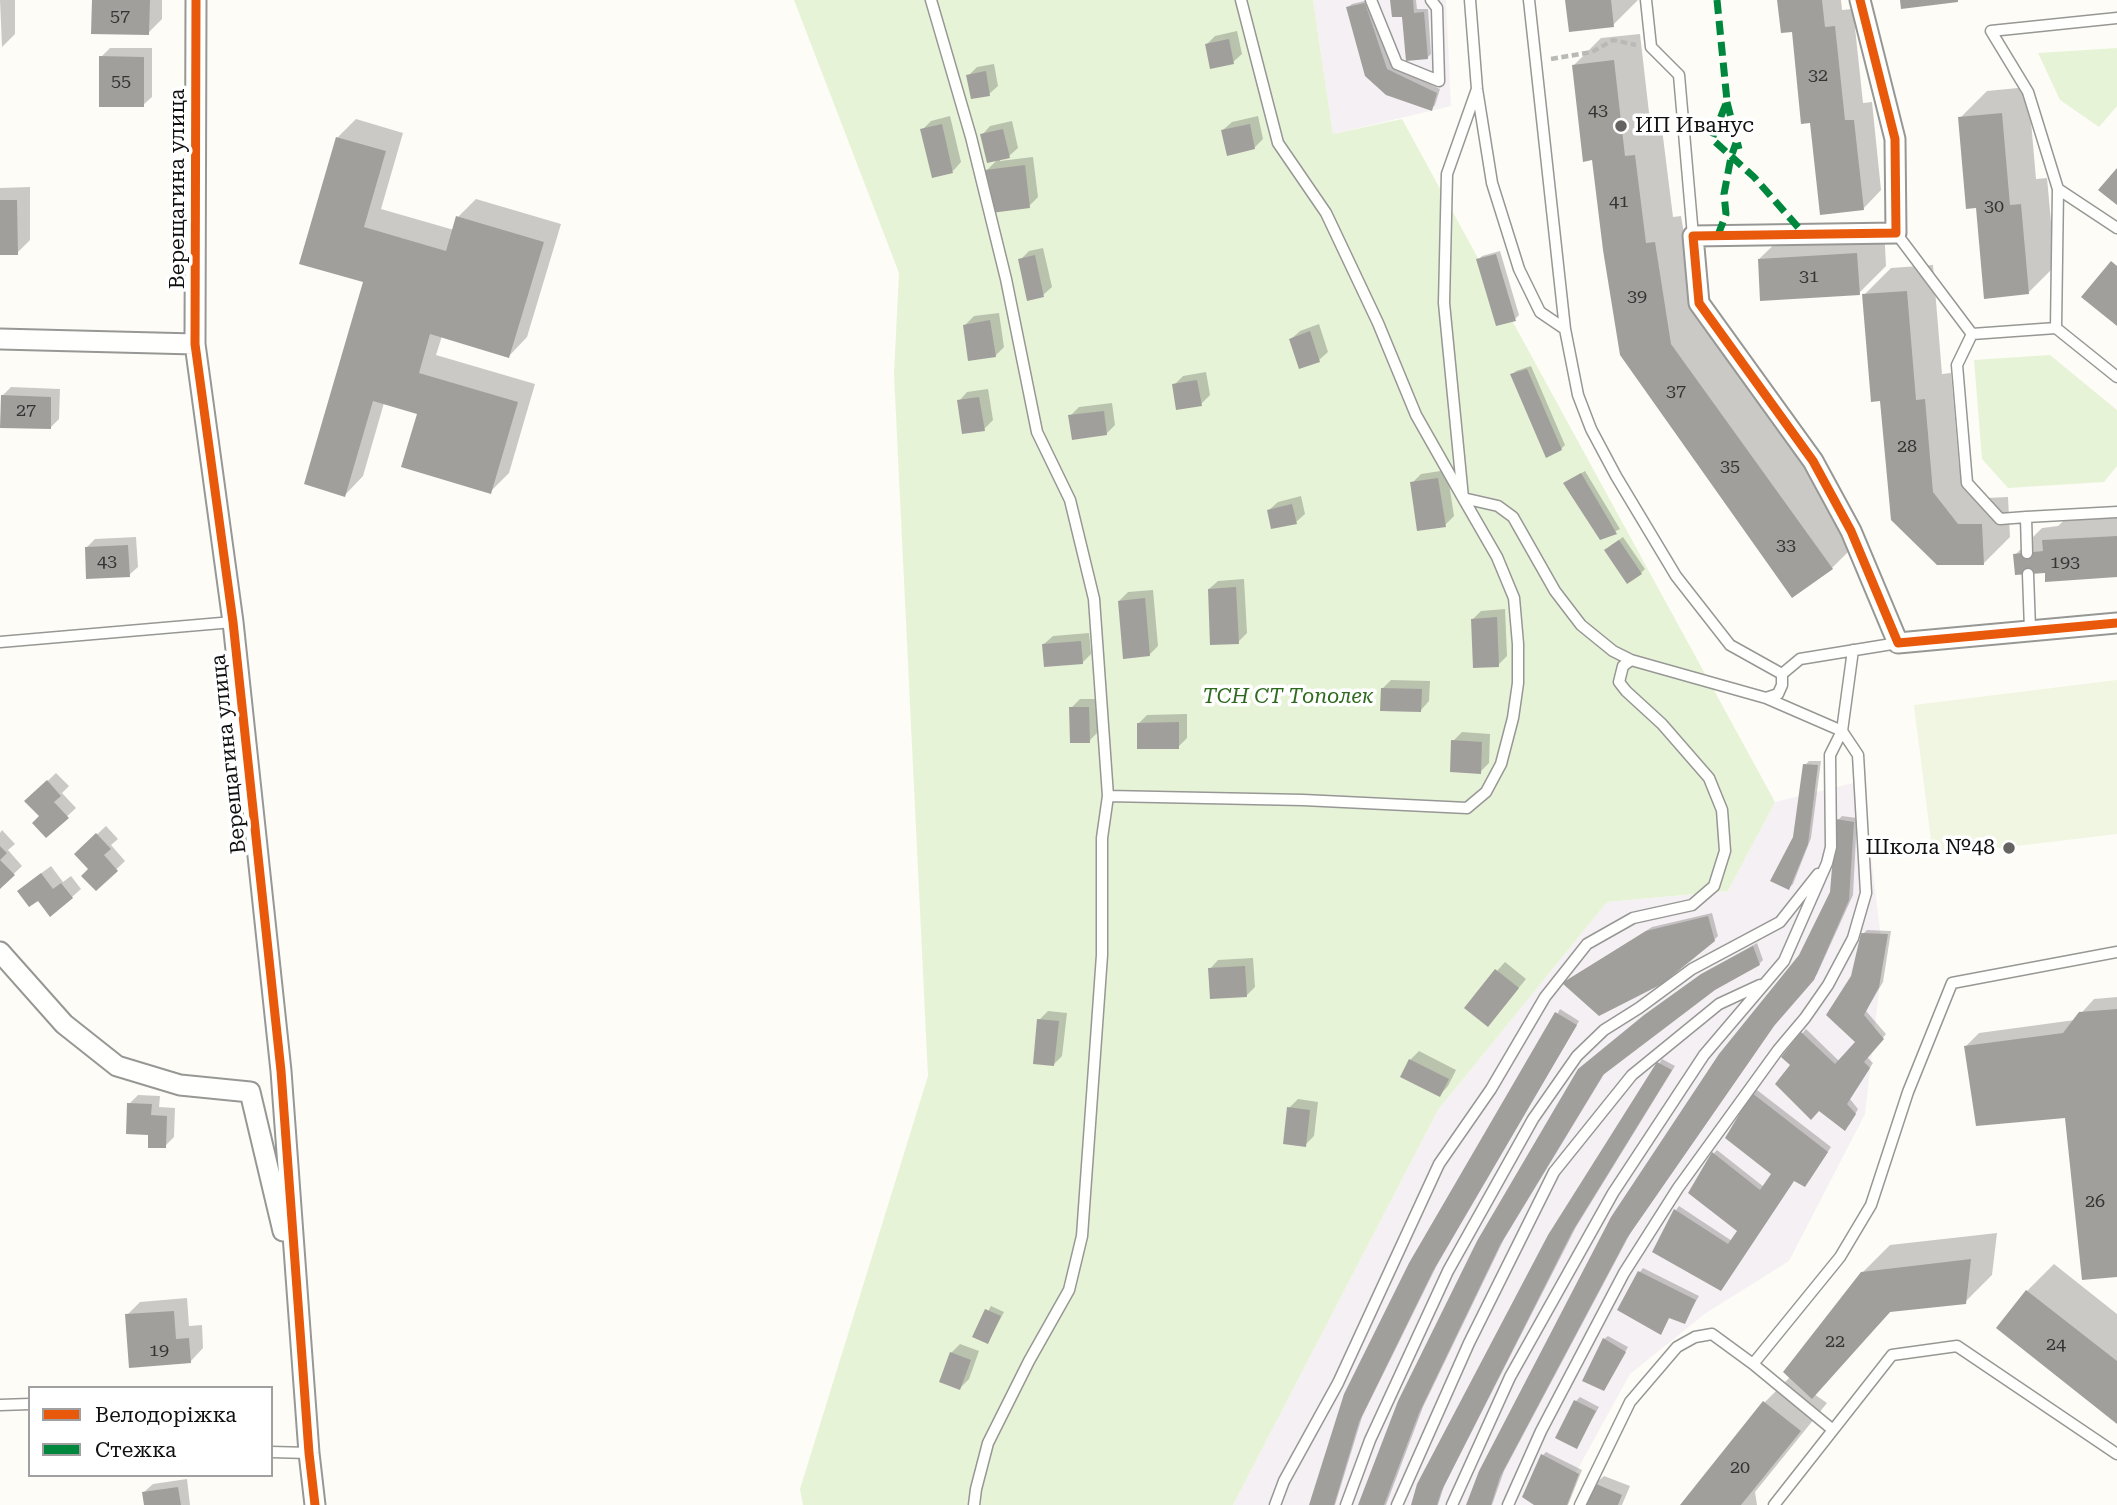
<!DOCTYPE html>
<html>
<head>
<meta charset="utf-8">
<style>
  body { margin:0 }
  #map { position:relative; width:2117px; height:1505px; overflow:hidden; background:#fdfcf7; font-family:"Roboto Serif",serif }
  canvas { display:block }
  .legend { position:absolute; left:28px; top:1386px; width:245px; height:91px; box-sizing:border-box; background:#fff; border:2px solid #a0a0a0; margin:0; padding:9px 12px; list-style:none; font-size:21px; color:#111 }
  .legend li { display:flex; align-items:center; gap:14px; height:35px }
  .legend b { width:35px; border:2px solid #a0a0a0 }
</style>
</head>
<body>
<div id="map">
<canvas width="2117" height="1505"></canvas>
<ul class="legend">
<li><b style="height:9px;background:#e8590c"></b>Велодоріжка</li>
<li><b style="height:9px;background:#00873e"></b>Стежка</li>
</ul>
</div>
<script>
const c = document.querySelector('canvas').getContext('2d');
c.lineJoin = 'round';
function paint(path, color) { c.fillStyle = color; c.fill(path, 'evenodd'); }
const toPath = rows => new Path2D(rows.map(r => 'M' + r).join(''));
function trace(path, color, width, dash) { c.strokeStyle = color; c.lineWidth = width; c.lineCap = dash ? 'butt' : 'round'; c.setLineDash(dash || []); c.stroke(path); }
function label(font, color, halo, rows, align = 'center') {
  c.font = font + ' "Roboto Serif",serif'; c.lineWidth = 7; c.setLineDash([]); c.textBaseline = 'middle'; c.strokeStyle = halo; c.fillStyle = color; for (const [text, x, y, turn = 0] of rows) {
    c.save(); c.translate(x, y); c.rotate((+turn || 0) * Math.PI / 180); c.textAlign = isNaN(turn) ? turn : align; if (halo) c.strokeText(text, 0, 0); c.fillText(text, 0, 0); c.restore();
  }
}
const industrial = toPath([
  [1313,0,1446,0,1451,106,1333,134],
  [1862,781,1883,955,1865,1114,1789,1261,1706,1313,1630,1374,1558,1505,1233,1505,1438,1110,1607,902,1728,891,1775,802]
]);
const green = toPath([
  [794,0,1313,0,1333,134,1402,119,1775,802,1728,891,1607,902,1438,1110,1233,1505,803,1505,800,1489,928,1076,894,374,899,273],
  [2117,48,2117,106,2099,127,2060,100,2038,53],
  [2050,355,2117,410,2117,466,2104,482,2008,488,1982,459,1974,360]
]);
const pitch = toPath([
  [2117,680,2117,834,1933,856,1914,705]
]);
const shadow = toPath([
  [0,0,15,0,15,34,2,47],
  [94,0,162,0,162,19,148,33],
  [1369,0,1391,65,1440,89,1435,105,1431,109,1387,94,1348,7,1352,4],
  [1392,0,1416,0,1417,9,1428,9,1431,54,1427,58,1404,15],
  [1567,0,1638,0,1613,25],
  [1779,0,1841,0,1842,10,1853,9,1863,103,1872,102,1881,190,1863,209,1812,121,1793,30],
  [1237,31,1242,54,1233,62,1207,44,1215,36],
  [1640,34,1651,130,1662,129,1673,217,1681,216,1698,317,1859,541,1832,568,1622,354,1594,158,1574,65,1601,38],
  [110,48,152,48,152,97,143,105,101,57],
  [994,64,998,86,989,94,968,76,977,67],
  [2028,87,2036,179,2047,178,2055,266,2028,293,1977,206,1960,118,1987,91],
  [950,116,961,162,953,171,922,130,931,121],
  [1258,116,1263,139,1254,148,1223,130,1232,122],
  [356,119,403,133,381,209,454,230,458,217,476,199,561,224,527,337,509,356,442,336,436,355,535,384,509,473,490,492,419,413,384,403,363,476,345,495,365,281,301,263,338,137],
  [1012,121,1018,148,1009,156,1000,158,1000,161,1033,157,1038,197,1029,206,987,170,998,159,982,135,990,126],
  [30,187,30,240,17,253,0,254,0,188],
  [1884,227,1886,266,1859,293,1759,259,1786,233],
  [1043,248,1052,287,1043,295,1020,260,1029,251],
  [1500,251,1519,315,1515,319,1478,260,1482,256],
  [1933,265,1942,374,1951,373,1959,465,1986,498,2008,497,2010,537,1983,564,1937,563,1882,399,1864,295,1891,268],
  [999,313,1004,347,995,356,965,325,974,316],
  [1319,324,1328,352,1319,360,1300,367,1291,339,1300,331],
  [1531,366,1565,445,1561,449,1512,375,1516,371],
  [1206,372,1210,395,1201,404,1174,385,1183,376],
  [11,387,60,389,59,419,50,428,2,396],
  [988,389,993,420,984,429,959,401,967,392],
  [1112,403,1115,425,1106,434,1070,416,1079,407],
  [1447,470,1454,516,1445,525,1412,483,1421,474],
  [1585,471,1620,529,1601,538,1565,483],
  [1301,496,1305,514,1296,522,1269,510,1278,502],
  [2117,511,2117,575,2046,571,2015,555,2042,528,2058,526,2071,514],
  [136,537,138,567,129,575,86,548,95,539],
  [1623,537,1645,569,1641,573,1610,546],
  [1244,579,1247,633,1238,642,1209,589,1218,581],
  [1153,590,1158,646,1149,655,1119,601,1128,592],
  [1505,609,1507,656,1498,665,1473,619,1481,611],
  [1089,633,1091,654,1082,663,1044,644,1053,636],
  [1391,680,1430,681,1429,701,1421,710,1382,689],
  [1080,699,1097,699,1098,732,1089,741,1071,708],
  [1187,714,1187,738,1178,747,1139,723,1147,715],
  [1462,732,1490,734,1489,763,1480,772,1453,741],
  [1809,761,1821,761,1811,838,1793,884,1789,888,1805,765],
  [56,773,69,786,62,793,76,808,46,836,41,816,27,801],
  [1842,816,1857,818,1853,895,1817,974,1778,1020,1631,1232,1504,1471,1492,1505,1468,1505,1480,1472,1800,956,1832,892,1838,820],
  [106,826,118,839,111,845,125,861,96,889,90,869,76,854],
  [2,830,15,844,8,850,22,866,0,887,0,833],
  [51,866,63,882,71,876,81,889,72,897,28,883],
  [1712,913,1718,936,1714,940,1568,980,1652,927],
  [1867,930,1891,931,1883,982,1866,1011,1886,1034,1867,1057,1873,1063,1850,1099,1858,1109,1849,1125,1783,1057,1806,1029,1839,1061,1857,1042,1853,977,1863,934],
  [1757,943,1763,960,1759,964,1714,989,1606,1071,1504,1239,1423,1407,1386,1505,1360,1505,1400,1401,1478,1242,1580,1070,1650,1012,1707,971],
  [1253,958,1255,987,1246,996,1210,969,1218,960],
  [1505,962,1526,979,1496,1016,1497,971],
  [2117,997,2117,1276,2066,1116,1966,1046,1979,1033,2075,1020,2094,999],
  [1560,1009,1579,1021,1437,1265,1362,1417,1335,1505,1311,1505,1411,1264],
  [1048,1011,1067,1013,1062,1056,1053,1065,1039,1020],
  [1419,1051,1456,1070,1448,1086,1440,1095,1402,1076,1410,1060],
  [1662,1059,1675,1066,1576,1227,1444,1486,1438,1505,1413,1505,1549,1236],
  [1757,1090,1831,1147,1809,1181,1795,1179,1724,1285,1676,1210,1679,1206,1732,1241,1740,1231,1714,1153,1717,1150,1764,1187,1773,1173,1753,1094],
  [138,1095,160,1096,159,1107,175,1108,174,1137,165,1146,150,1133,129,1104],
  [1298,1099,1318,1102,1314,1136,1305,1145,1289,1108],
  [1997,1233,1992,1275,1965,1302,1892,1310,1814,1394,1827,1403,1755,1492,1757,1505,1682,1505,1764,1403,1790,1377,1862,1273,1890,1245],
  [2054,1264,2117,1314,2117,1422,2027,1291],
  [1643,1268,1699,1296,1684,1322,1670,1316,1661,1332,1640,1272],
  [187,1298,189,1326,202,1325,203,1348,190,1362,127,1315,140,1302],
  [991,1306,1004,1312,988,1342,974,1336],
  [1608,1336,1628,1347,1604,1389,1604,1339],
  [960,1344,979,1351,969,1379,960,1388,951,1353],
  [1580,1397,1599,1407,1576,1447,1576,1401],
  [1546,1452,1582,1470,1568,1505,1537,1505,1543,1455],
  [1604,1476,1630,1486,1622,1505,1587,1505,1595,1484],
  [187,1479,190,1505,146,1505,144,1492,153,1484]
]);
const building = toPath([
  [92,0,150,0,149,35,91,34],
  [1390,0,1413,0,1414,13,1424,12,1428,59,1406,61,1402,17,1392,17],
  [1565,0,1611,0,1614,27,1569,32],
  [1777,0,1822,0,1825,27,1835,26,1845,120,1854,120,1864,210,1820,215,1810,123,1801,124,1792,32,1781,33],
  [1900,0,1958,0,1958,2,1901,9],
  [1365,3,1387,69,1437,93,1432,111,1386,95,1365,76,1346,7],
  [1229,39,1234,64,1210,69,1205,44],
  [99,56,144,57,144,107,99,107],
  [1614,60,1625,156,1635,155,1646,243,1655,242,1671,344,1833,569,1792,598,1620,355,1603,250,1592,160,1583,162,1572,65],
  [986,71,990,96,971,99,966,75],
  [2002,113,2010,205,2021,204,2029,294,1984,299,1976,208,1966,209,1958,117],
  [942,124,953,173,932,178,920,129],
  [1250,124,1255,149,1227,156,1221,130],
  [1003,129,1010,158,987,163,980,134],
  [336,137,386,151,364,227,446,251,456,216,544,242,509,358,430,334,419,373,518,402,491,494,401,467,417,414,373,401,345,497,304,484,363,282,299,264],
  [1025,165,1030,208,991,213,985,170],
  [2117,168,2117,205,2098,190],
  [0,200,17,200,18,255,0,255],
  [1857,253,1860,295,1760,301,1758,259],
  [1496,254,1516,321,1496,326,1476,259],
  [1035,255,1044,297,1027,301,1018,259],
  [2111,261,2117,266,2117,326,2081,297],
  [1907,291,1916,400,1925,399,1933,492,1958,524,1982,524,1984,565,1937,565,1891,520,1880,401,1871,402,1862,294],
  [990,320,996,357,968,361,963,325],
  [1310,331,1320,362,1299,369,1289,339],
  [1527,369,1562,450,1546,458,1510,374],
  [1197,380,1202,406,1176,410,1172,384],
  [1,395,51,397,51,429,0,428],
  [979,397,985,431,962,434,957,400],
  [1104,411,1107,435,1072,440,1068,415],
  [1581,473,1617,534,1600,540,1563,483],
  [1438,478,1446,527,1417,531,1410,482],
  [1292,504,1297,524,1271,529,1267,510],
  [2117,536,2117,577,2045,582,2045,573,2015,575,2013,554,2043,551,2042,540],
  [1619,540,1642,574,1627,584,1604,550],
  [128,545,130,577,86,579,85,547],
  [1236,587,1239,644,1210,645,1208,589],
  [1145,598,1150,656,1123,659,1118,601],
  [1497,617,1499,667,1473,668,1471,619],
  [1081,641,1083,664,1044,667,1042,644],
  [1381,688,1422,689,1421,712,1380,711],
  [1069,707,1089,707,1090,743,1070,743],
  [1179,722,1179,749,1137,749,1137,723],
  [1451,740,1482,742,1481,774,1450,772],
  [1803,764,1818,765,1808,844,1789,890,1770,881,1793,837],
  [47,780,61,796,54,802,69,818,46,838,32,823,39,816,24,801],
  [1836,819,1854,822,1849,900,1814,980,1774,1026,1627,1238,1500,1477,1491,1505,1466,1505,1479,1471,1611,1217,1719,1054,1799,955,1830,892],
  [96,833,111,849,104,855,118,871,96,891,81,876,88,869,74,854],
  [0,846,7,853,0,860,15,875,0,889],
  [41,873,53,889,61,883,73,898,50,917,38,901,29,907,17,891],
  [1708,916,1715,941,1662,984,1599,1016,1562,983,1646,931],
  [1861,933,1888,934,1879,987,1864,1015,1884,1039,1864,1062,1870,1068,1847,1104,1856,1114,1845,1131,1819,1111,1811,1120,1775,1084,1790,1065,1781,1057,1801,1032,1835,1064,1855,1042,1826,1015,1851,976],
  [1753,946,1760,965,1715,990,1603,1075,1500,1245,1419,1413,1384,1505,1358,1505,1398,1401,1477,1241,1578,1069,1644,1015,1701,974],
  [1245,966,1247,997,1210,999,1208,968],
  [1495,969,1519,988,1488,1027,1464,1008],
  [2117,1009,2117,1277,2082,1280,2065,1118,1976,1126,1964,1046,2063,1033,2079,1012],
  [1555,1012,1577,1025,1433,1271,1359,1422,1334,1505,1309,1505,1344,1394,1409,1263],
  [1037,1019,1059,1021,1054,1066,1033,1064],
  [1409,1059,1449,1079,1440,1097,1400,1077],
  [1657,1062,1672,1070,1572,1232,1441,1492,1437,1505,1411,1505,1417,1484,1548,1235],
  [1752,1093,1828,1152,1805,1187,1794,1181,1721,1291,1652,1252,1674,1209,1728,1244,1737,1231,1688,1193,1712,1152,1760,1190,1771,1174,1725,1138],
  [127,1103,152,1104,151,1115,167,1116,166,1148,148,1148,148,1135,126,1134],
  [1287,1107,1310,1110,1306,1147,1283,1144],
  [1971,1259,1966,1304,1890,1312,1812,1399,1783,1372,1861,1272],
  [1638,1271,1696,1300,1685,1324,1669,1318,1661,1335,1617,1310],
  [2026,1290,2117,1361,2117,1424,1996,1328],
  [985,1309,1001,1316,988,1344,972,1337],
  [174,1311,176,1339,189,1338,191,1363,129,1368,125,1314],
  [1603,1338,1626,1352,1604,1391,1582,1381],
  [950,1352,971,1360,960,1390,939,1382],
  [1574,1400,1596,1411,1577,1449,1555,1438],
  [1763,1401,1801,1431,1741,1505,1680,1505],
  [1541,1454,1579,1474,1567,1505,1534,1505,1522,1497],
  [1594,1483,1622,1495,1618,1505,1585,1505],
  [178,1487,181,1505,144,1505,142,1492]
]);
const path = toPath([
  [1551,59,1592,52,1613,40,1636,45]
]);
const lane = toPath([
  [931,0,971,137,1006,279,1037,432,1070,500,1094,599,1108,796],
  [1241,0,1278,143,1326,213,1378,323,1416,415,1463,498,1498,506,1513,517,1555,591,1581,625,1613,651,1631,660,1766,698,1778,694,1782,685,1782,674,1800,659,1898,643],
  [1371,0,1397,64,1439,81,1437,8,1431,0],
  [1470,0,1477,89,1492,183,1519,269,1540,312,1565,329,1578,395,1591,429,1616,476,1676,576,1730,645,1782,674],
  [1529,0,1565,329],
  [1646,0,1651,47,1679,75,1693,236],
  [2117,18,1991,31,2028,92,2058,189,2117,228],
  [1896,233,1972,334],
  [2056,328,2058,189],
  [1972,334,1957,365,1967,483,2000,519,2026,517,2027,553],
  [1972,334,2056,328,2117,377],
  [2026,517,2117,512],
  [2028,574,2030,629],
  [0,642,233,622],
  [1753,1364,1833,1430],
  [0,1405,30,1404],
  [271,1452,309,1453],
  [974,1505,976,1489,988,1443,1029,1361,1069,1290,1082,1236,1102,955,1102,838,1108,796,1303,800,1467,808,1486,792,1501,764,1513,718,1518,683,1518,644,1514,598,1497,557,1463,498,1444,303,1447,174,1477,89],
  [1275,1505,1284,1481,1338,1383,1439,1164,1491,1089,1545,997,1587,944,1633,918,1692,905,1714,886,1725,851,1722,810,1709,778,1662,724,1626,691,1619,682,1623,666,1631,660],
  [1346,1505,1370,1440,1448,1271,1533,1119,1577,1056,1604,1030,1639,1008,1692,969,1780,922,1818,874],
  [1397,1505,1469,1343,1554,1172,1632,1075,1719,1004,1760,985],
  [1452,1505,1510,1377,1613,1193,1704,1055,1784,961,1827,863,1831,847,1830,755,1842,731,1853,650],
  [1508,1505,1541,1431,1624,1273,1678,1188,1778,1050,1805,1018,1828,985,1853,938,1866,893,1858,755,1842,731,1766,698],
  [1580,1505,1630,1402,1677,1347,1695,1337,1712,1334,1753,1364,1840,1257,1871,1205,1908,1092,1952,983,2117,952],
  [1774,1505,1892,1355,1957,1346,2117,1454]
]);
const street = toPath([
  [196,0,195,344,233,622,281,1071,309,1453,315,1505],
  [1860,0,1895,139,1896,233,1693,236,1699,303,1813,461,1851,531,1898,643,2117,623],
  [0,339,195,344],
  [0,952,64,1024,117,1066,180,1085,250,1092,283,1231]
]);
const quiet = toPath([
  [1717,0,1727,101,1712,139,1754,177,1804,234],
  [1727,102,1739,149],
  [1718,235,1726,214,1724,194,1731,157,1736,143]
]);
const cycleway = toPath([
  [196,0,195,344,233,622,281,1071,309,1453,315,1505],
  [1860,0,1895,139,1896,233,1693,236,1699,303,1813,461,1851,531,1898,643,2117,623]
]);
const markers = [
  [1621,126,7,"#646362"],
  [2009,848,7,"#646362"]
];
const numberNames = [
  ["57",120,17],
  ["32",1818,76],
  ["55",121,82],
  ["43",1598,111],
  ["41",1619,202],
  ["30",1994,207],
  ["31",1809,277],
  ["39",1637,297],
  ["37",1676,392],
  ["27",26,411],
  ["28",1907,447],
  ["35",1730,467],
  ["33",1786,546],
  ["43",107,562],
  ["193",2065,563],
  ["26",2095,1202],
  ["22",1835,1342],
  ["24",2056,1345],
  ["19",159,1351],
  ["20",1740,1468]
];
const poiNames = [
  ["ИП Иванус",1635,126],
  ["Школа №48",1995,848,"right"]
];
const streetNames = [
  ["Верещагина улица",178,189,-90],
  ["Верещагина улица",229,754,-96]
];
const parkNames = [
  ["ТСН СТ Тополек",1288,697]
];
paint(industrial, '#f5f0f3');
paint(green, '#e7f3d7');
paint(pitch, '#f0f6e1');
paint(shadow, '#0003');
paint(building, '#a19f9c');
trace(lane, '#979795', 13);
trace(street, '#979795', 23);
trace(path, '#b9b9b8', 4.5, [7, 3.5]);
trace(lane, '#fffffe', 10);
trace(street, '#fffffe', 19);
trace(quiet, '#00873e', 7, [14, 7]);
trace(cycleway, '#e8590c', 9);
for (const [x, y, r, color] of markers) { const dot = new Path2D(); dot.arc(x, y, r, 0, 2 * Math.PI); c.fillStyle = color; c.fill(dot); trace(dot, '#fff', 2.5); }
label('18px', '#353434', null, numberNames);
label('21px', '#111', '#fff', poiNames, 'left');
label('21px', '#111', '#fff', streetNames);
label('italic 21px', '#2f6b1f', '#fff', parkNames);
</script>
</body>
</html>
